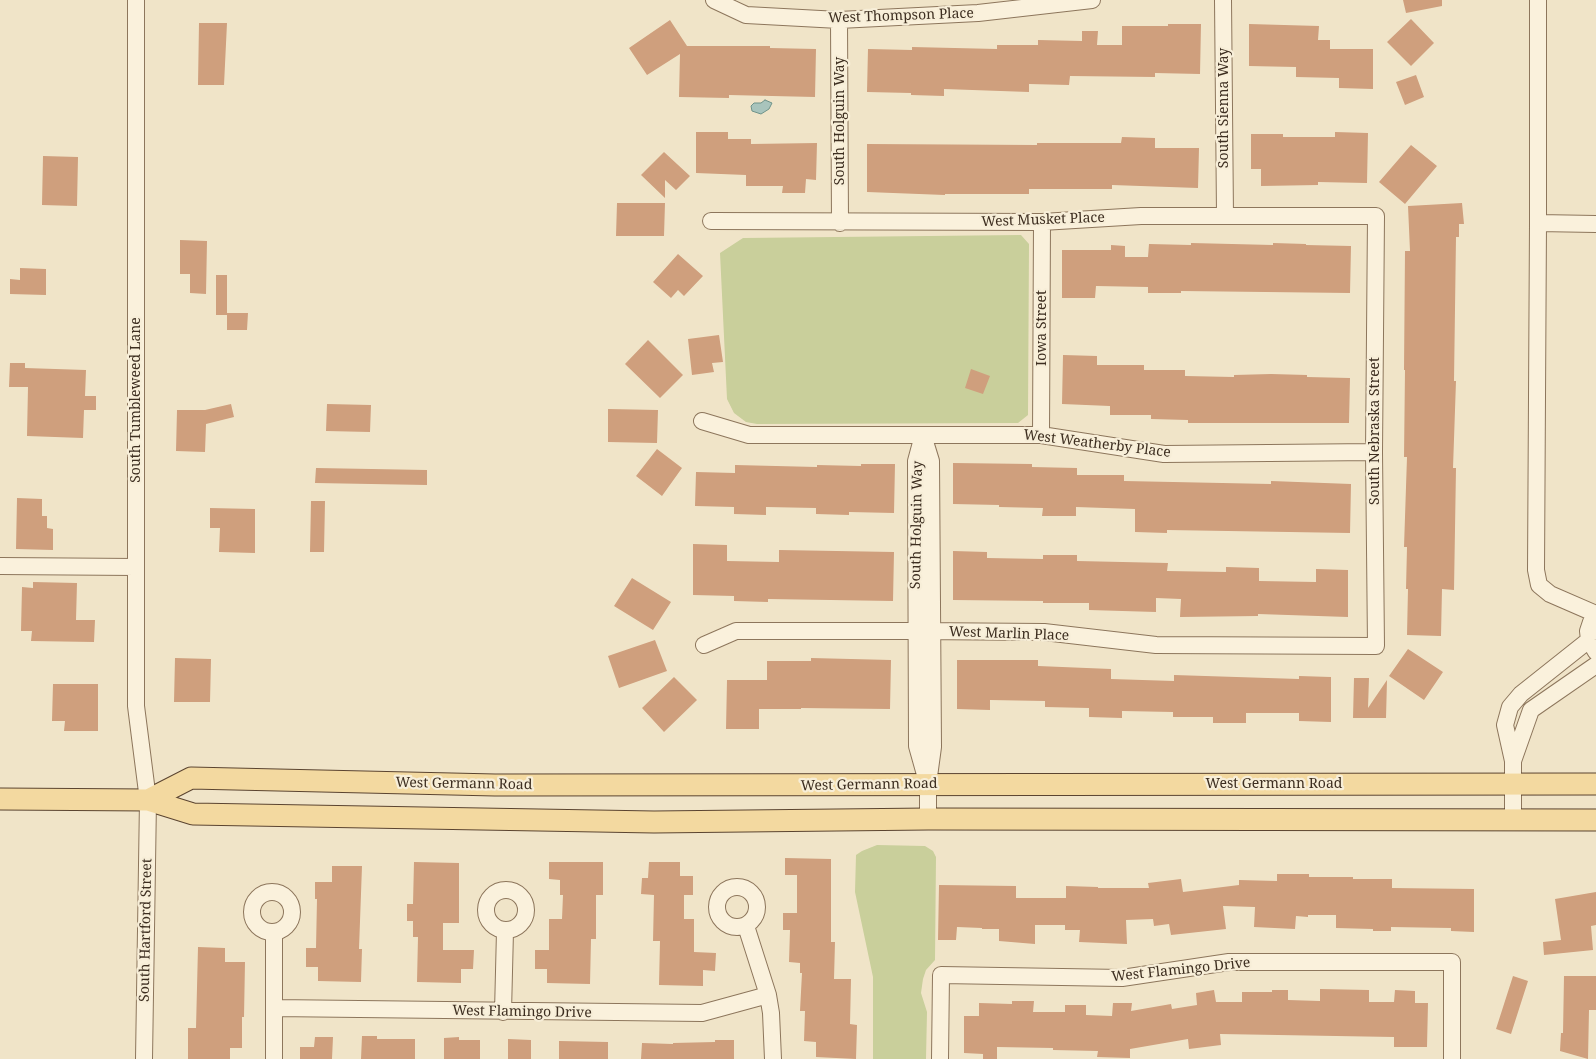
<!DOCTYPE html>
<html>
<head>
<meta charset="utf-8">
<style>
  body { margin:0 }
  canvas { display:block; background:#f0e4c8 }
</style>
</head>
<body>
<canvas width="1596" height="1059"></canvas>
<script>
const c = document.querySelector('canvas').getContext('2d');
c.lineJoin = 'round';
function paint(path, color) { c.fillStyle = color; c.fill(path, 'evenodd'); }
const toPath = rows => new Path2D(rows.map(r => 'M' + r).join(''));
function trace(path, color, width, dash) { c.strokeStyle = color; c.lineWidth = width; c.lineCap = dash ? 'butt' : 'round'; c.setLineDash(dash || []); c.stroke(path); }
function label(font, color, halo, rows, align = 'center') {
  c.font = font + ' "Noto Serif",serif'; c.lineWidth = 4.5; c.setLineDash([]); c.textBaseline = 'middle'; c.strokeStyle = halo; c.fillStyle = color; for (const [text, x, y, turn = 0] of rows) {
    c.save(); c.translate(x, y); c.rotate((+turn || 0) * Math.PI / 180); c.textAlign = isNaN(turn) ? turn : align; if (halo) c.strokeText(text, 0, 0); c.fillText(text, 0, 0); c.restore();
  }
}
const green = toPath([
  [1021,235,1029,244,1028,415,1018,423,757,424,746,422,734,413,727,399,720,253,743,238],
  [877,845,925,846,933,851,936,857,935,960,926,970,923,979,921,993,927,1012,926,1059,873,1059,873,977,855,892,856,855,862,851]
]);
const water = toPath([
  [765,100,772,103,769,109,761,114,752,111,751,106,754,103,761,103,765,100]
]);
const building = toPath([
  [1403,0,1442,0,1442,6,1406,13],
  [1411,19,1434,43,1411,66,1387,42],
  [670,20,687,46,770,46,770,48,816,49,815,97,729,95,729,98,679,97,680,54,647,75,629,48],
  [199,23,227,23,224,85,198,85],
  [1168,24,1201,24,1200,74,1155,73,1155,77,1070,76,1069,85,1029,84,1029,92,944,89,944,96,911,95,911,93,867,92,868,49,912,50,912,47,997,49,997,45,1038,45,1038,40,1082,41,1082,31,1098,31,1097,45,1122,45,1122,26,1168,26],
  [1249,24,1319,26,1318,40,1330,40,1330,49,1373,49,1373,89,1339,88,1339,78,1296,77,1296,67,1249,66],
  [1416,75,1424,97,1405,105,1396,82],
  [696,132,728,132,728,139,751,139,751,144,817,143,816,180,806,179,805,193,782,193,783,186,746,186,746,175,696,173],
  [1335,132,1368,133,1367,183,1318,182,1318,185,1261,186,1261,169,1251,169,1251,134,1283,134,1283,137,1335,137],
  [1122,137,1155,138,1155,148,1199,148,1198,188,1112,185,1112,189,1029,189,1029,194,945,194,945,195,867,192,867,144,1037,145,1037,143,1121,143],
  [1411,145,1437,166,1405,204,1379,182],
  [664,152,690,176,676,190,665,180,665,198,641,175],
  [43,156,78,157,77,206,42,205],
  [617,203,665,203,664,236,616,236],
  [1462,203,1464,224,1459,224,1459,237,1456,237,1454,381,1456,381,1453,468,1456,468,1454,590,1442,589,1441,636,1407,635,1408,589,1406,589,1407,547,1404,547,1407,457,1404,457,1405,370,1404,370,1405,251,1410,251,1408,206],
  [180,240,207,241,206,294,190,293,190,274,180,274],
  [1191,243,1273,245,1273,243,1306,244,1306,245,1351,246,1350,293,1181,291,1181,293,1148,293,1148,287,1096,286,1095,298,1062,298,1062,250,1111,250,1111,245,1125,246,1125,257,1148,257,1149,244,1191,245],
  [678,254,703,276,684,296,678,290,671,298,653,282],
  [20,268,46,269,46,295,10,294,10,279,20,280],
  [216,275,227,275,227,315,216,315],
  [227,313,248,313,247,330,227,330],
  [719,335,723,362,712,363,714,372,692,375,688,339],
  [648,340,683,375,660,398,625,364],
  [1063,355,1097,356,1097,365,1144,365,1144,370,1185,370,1185,376,1234,377,1234,375,1271,374,1307,375,1307,377,1350,378,1349,423,1188,423,1188,420,1151,419,1151,415,1110,415,1110,406,1062,404],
  [10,363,25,363,25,368,86,370,85,396,96,396,96,410,84,410,83,438,27,436,28,387,9,387],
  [971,369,990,376,983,394,965,388],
  [231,404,234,417,206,424,205,452,176,451,177,410,205,410],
  [327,404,371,405,370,432,326,431],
  [608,409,658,410,657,443,608,442],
  [657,449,682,468,662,496,636,476],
  [953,463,1032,464,1032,467,1077,468,1077,475,1124,475,1124,481,1271,484,1271,481,1351,484,1350,533,1167,530,1167,533,1135,532,1135,509,1076,507,1076,516,1042,516,1043,508,999,507,999,505,953,504],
  [861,464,895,464,894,513,849,512,849,515,816,514,816,508,766,507,766,515,734,514,734,507,695,506,696,472,735,473,735,465,817,467,817,465,861,466],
  [316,468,427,470,427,485,315,483],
  [17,498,42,499,42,516,47,516,47,528,53,529,53,550,16,549],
  [311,501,325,501,324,552,310,552],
  [210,508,255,509,255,553,219,552,220,528,210,528],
  [693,544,727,545,727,561,779,562,779,550,894,552,893,601,768,599,768,602,734,601,734,596,693,595],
  [953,551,987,552,987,558,1043,559,1043,555,1077,555,1077,561,1168,563,1167,571,1226,572,1226,567,1259,568,1259,581,1316,582,1316,569,1348,570,1348,617,1258,614,1258,616,1180,617,1181,599,1156,598,1156,612,1089,610,1089,603,1043,603,1043,601,953,600],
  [632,578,671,602,653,630,614,606],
  [33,582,77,583,76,620,95,620,94,642,31,641,32,631,21,631,22,587,33,588],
  [655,640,667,671,619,688,608,656],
  [1408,649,1443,672,1424,700,1389,676],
  [175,658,211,659,210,702,174,702],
  [811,658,891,660,890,709,801,708,801,709,759,709,759,729,726,729,727,680,767,680,767,661,811,661],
  [957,660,1038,660,1038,666,1111,669,1111,679,1174,681,1174,675,1299,679,1299,676,1331,677,1331,722,1299,721,1299,713,1246,713,1246,723,1213,723,1213,717,1173,717,1173,712,1122,711,1122,718,1089,717,1089,708,1045,707,1045,701,990,700,990,710,957,709],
  [674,677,697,700,664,732,642,708],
  [1354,678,1369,678,1368,708,1387,680,1386,718,1353,718],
  [53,684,98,684,98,731,64,731,65,721,52,721],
  [785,858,831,859,831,942,835,942,834,979,851,979,850,1024,857,1025,856,1059,816,1057,816,1042,804,1041,805,1011,800,1011,802,973,800,973,800,963,789,962,790,930,783,930,783,913,797,913,797,875,785,875],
  [414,862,459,863,459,923,443,923,443,950,474,950,473,969,461,969,461,983,417,982,418,937,413,937,413,921,407,921,407,904,413,904],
  [549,862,603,862,603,895,596,895,596,939,591,939,590,984,547,983,547,969,535,969,535,950,549,950,549,919,562,919,563,895,560,895,560,880,549,879],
  [649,862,680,862,680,876,693,876,693,895,684,895,684,919,694,919,694,952,716,953,715,971,703,970,703,986,659,985,660,941,653,941,654,895,641,894,642,878,648,878],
  [332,866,362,866,359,949,362,949,361,982,318,981,318,967,306,967,306,948,316,948,317,899,315,899,315,882,332,882],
  [1277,874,1309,874,1309,877,1353,877,1353,879,1392,879,1392,888,1474,889,1474,932,1451,931,1451,928,1391,927,1391,931,1373,931,1373,929,1336,928,1336,915,1308,915,1308,917,1296,916,1295,929,1254,927,1255,907,1223,906,1226,929,1171,935,1169,924,1154,926,1153,919,1126,920,1127,944,1079,942,1080,930,1065,930,1065,925,1035,925,1035,944,999,941,999,929,982,929,982,928,957,927,956,940,938,940,939,885,1016,886,1016,898,1066,898,1066,886,1098,887,1098,888,1149,888,1148,883,1181,879,1183,892,1239,885,1239,880,1277,881],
  [1596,892,1596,925,1591,926,1593,950,1544,955,1543,942,1561,940,1555,899],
  [198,947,225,948,225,962,245,962,244,1017,242,1017,242,1048,230,1048,230,1059,188,1059,188,1028,196,1028],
  [1513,976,1528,981,1511,1034,1496,1029],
  [1564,976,1596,976,1596,1010,1589,1010,1588,1059,1560,1051,1561,1033,1563,1033],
  [1320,989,1369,990,1369,1002,1394,1002,1395,990,1415,991,1415,1003,1428,1003,1427,1047,1394,1047,1394,1037,1220,1034,1221,1045,1189,1049,1188,1039,1130,1049,1130,1058,1097,1057,1098,1051,1053,1050,1053,1048,997,1047,997,1059,983,1059,983,1054,964,1053,964,1016,979,1016,979,1003,1012,1004,1012,1001,1034,1001,1033,1012,1065,1012,1065,1005,1086,1005,1086,1015,1112,1016,1113,1003,1132,1003,1131,1011,1171,1004,1172,1009,1197,1005,1196,993,1214,990,1216,1002,1242,1002,1242,992,1272,992,1272,990,1288,990,1288,1000,1320,1001],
  [362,1036,377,1036,377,1039,415,1039,415,1059,361,1059],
  [315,1037,333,1037,332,1059,300,1059,300,1047,314,1047],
  [459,1037,459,1040,480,1040,480,1059,444,1059,444,1038],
  [508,1039,531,1040,531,1059,508,1059],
  [715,1040,734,1040,734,1059,641,1059,642,1043,673,1044,673,1043,715,1042],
  [559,1041,608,1042,608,1059,559,1059]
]);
const minor = toPath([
  [136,0,136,706,148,800,144,1059],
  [714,0,746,15,839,20,978,13,1092,0],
  [1223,0,1225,215],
  [839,20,840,223],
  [1538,223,1538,0],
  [702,421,749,435,1041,435,1164,454,1374,452],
  [923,435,931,461,933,747,928,784,928,819],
  [923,435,916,461,917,746,926,778],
  [1041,435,1042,222],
  [0,566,136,567],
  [1596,614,1550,594,1539,585,1536,570,1538,223,1596,224],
  [1596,614,1591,622,1588,631,1589,640,1596,652],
  [704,645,736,631,916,631,1044,632,1156,645,1376,646,1374,452,1376,216,1141,216,1042,222,711,221],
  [1513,761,1531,710,1596,665],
  [1513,820,1513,761,1505,725,1510,707,1521,694,1589,640],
  '717 907a20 20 0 1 1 40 0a20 20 0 1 1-40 0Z',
  '486 910a20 20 0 1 1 40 0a20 20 0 1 1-40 0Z',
  '252 912a20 20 0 1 1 40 0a20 20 0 1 1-40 0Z',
  [746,926,768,995,771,1013,773,1059],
  [274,932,274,1059],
  [274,1008,702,1013,768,995],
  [503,1012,505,931],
  [940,1059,941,975,1122,978,1229,962,1452,962,1452,1059]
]);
const major = toPath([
  [0,799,148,800,193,814,654,822,928,819,1596,820],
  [148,800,191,778,495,785,1596,784]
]);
const streetNames = [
  ["West Thompson Place",901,16,-2],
  ["South Sienna Way",1224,108,-90],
  ["South Holguin Way",840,121,-90],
  ["West Musket Place",1043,220,-2],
  ["Iowa Street",1042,328,-90],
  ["South Tumbleweed Lane",136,400,-90],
  ["South Nebraska Street",1375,431,-90],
  ["West Weatherby Place",1097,444,7],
  ["South Holguin Way",917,525,-89],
  ["West Marlin Place",1009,634,2],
  ["West Germann Road",464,784,1],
  ["West Germann Road",1274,784],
  ["West Germann Road",869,785,-1],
  ["South Hartford Street",146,930,-89],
  ["West Flamingo Drive",1181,970,-6],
  ["West Flamingo Drive",522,1012,1]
];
paint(green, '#c9cf9b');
paint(water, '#a9c4bc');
trace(water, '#6f938a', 1);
paint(building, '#cf9f7d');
trace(minor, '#8d765c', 18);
trace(major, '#5b4430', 23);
trace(minor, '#faf1dc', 16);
trace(major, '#f3d9a0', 21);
label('14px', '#3d2e20', '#f7eed8', streetNames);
</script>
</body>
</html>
